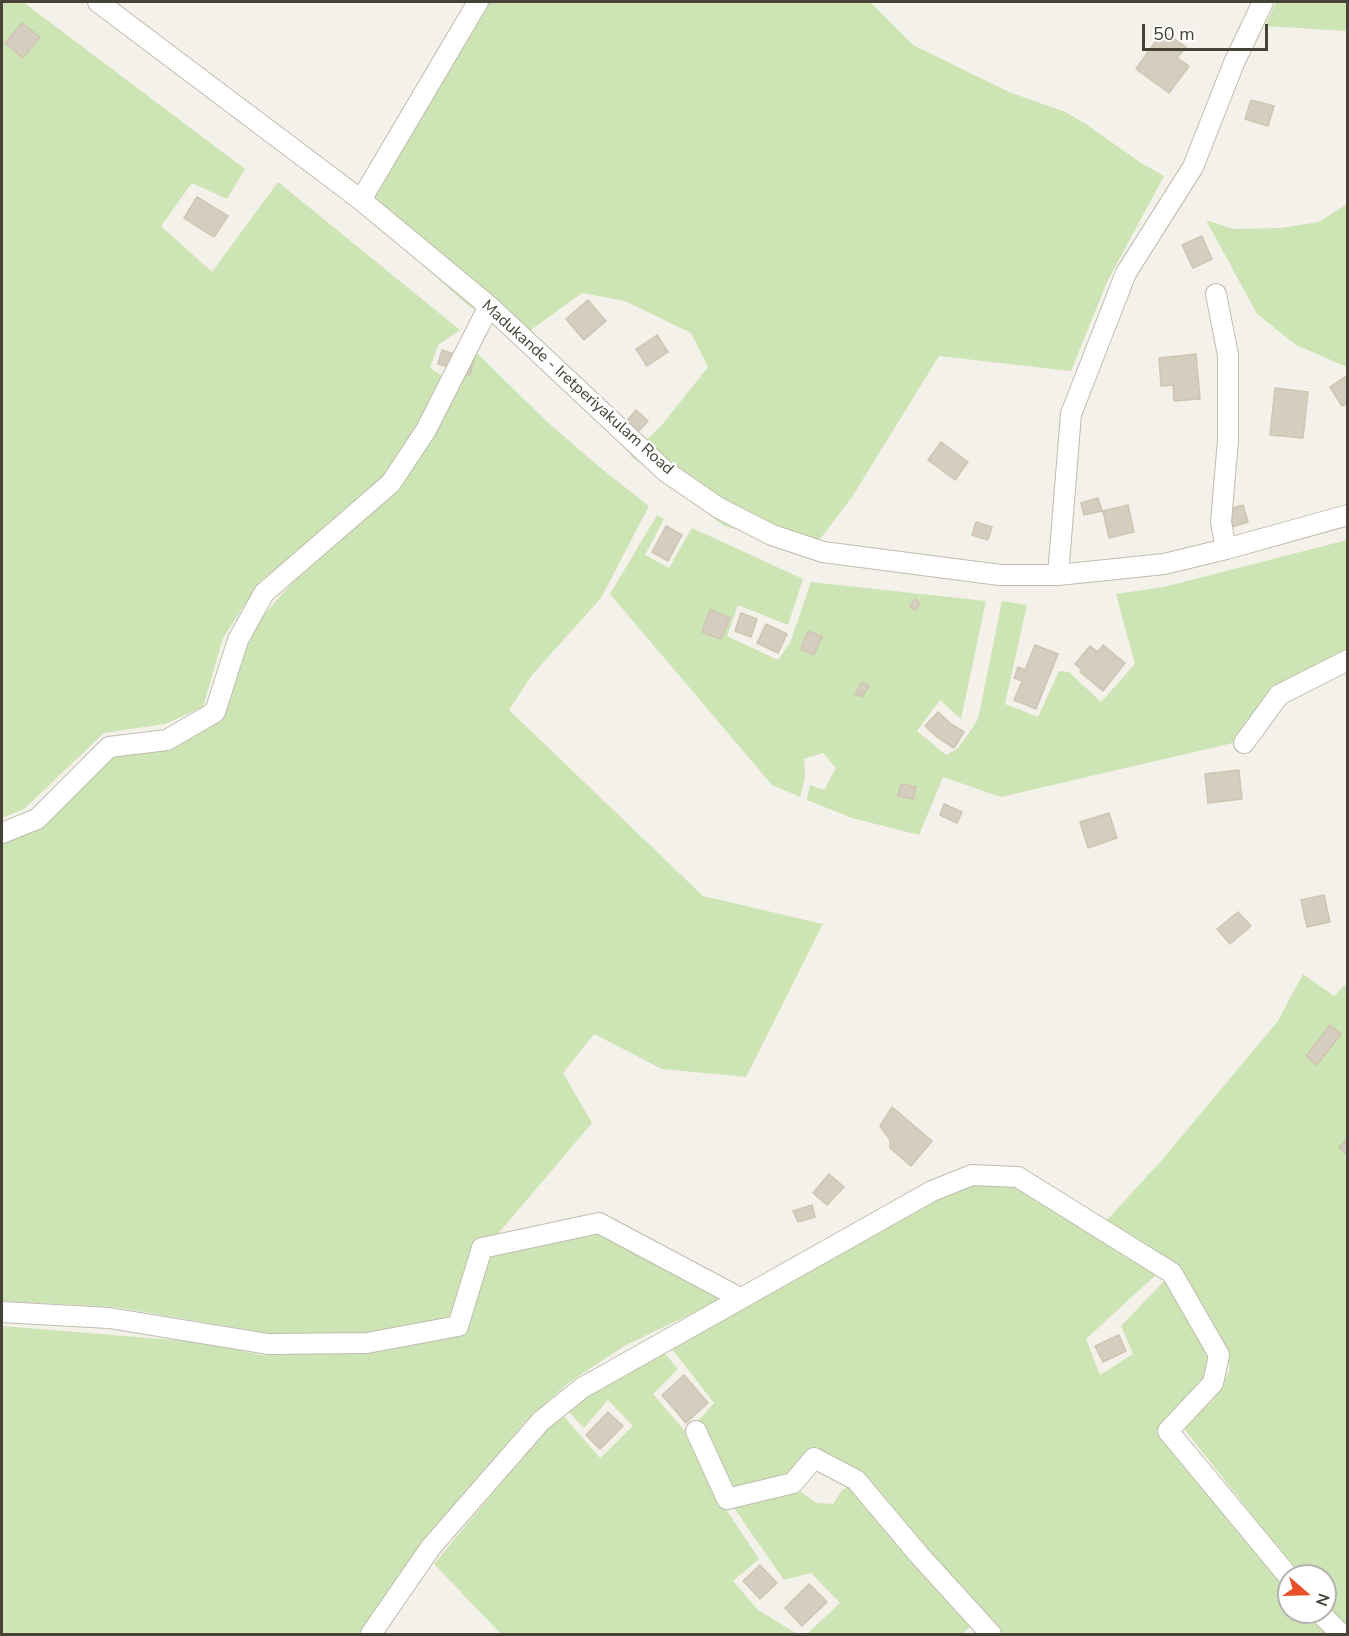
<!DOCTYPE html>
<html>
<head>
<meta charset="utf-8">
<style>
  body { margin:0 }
  #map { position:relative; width:1349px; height:1636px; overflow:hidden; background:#f3f1e9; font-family:"Nunito Sans",sans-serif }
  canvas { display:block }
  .frame { position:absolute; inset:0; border:3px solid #474238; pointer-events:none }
  .north { position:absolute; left:1277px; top:1564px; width:60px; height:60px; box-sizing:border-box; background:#fff; border:2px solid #b5b3af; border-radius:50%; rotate:110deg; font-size:16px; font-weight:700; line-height:24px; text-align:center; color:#474238 }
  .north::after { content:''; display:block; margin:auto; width:21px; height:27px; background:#ea512a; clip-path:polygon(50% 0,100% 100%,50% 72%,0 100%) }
  .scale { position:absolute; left:1142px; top:24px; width:126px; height:27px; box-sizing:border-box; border:3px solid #474238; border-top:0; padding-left:8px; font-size:18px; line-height:21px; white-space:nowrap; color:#474238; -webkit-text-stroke:4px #fff; paint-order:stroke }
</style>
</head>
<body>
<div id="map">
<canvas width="1349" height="1636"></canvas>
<div class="frame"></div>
<div class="north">N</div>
<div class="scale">50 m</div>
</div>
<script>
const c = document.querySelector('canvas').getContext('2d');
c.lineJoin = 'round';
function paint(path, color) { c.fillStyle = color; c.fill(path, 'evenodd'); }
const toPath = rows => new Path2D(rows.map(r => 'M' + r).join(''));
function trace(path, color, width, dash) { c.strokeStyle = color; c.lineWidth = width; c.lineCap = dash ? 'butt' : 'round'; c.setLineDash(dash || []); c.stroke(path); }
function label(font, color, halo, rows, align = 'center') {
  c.font = font + ' "Nunito Sans",sans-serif'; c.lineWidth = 5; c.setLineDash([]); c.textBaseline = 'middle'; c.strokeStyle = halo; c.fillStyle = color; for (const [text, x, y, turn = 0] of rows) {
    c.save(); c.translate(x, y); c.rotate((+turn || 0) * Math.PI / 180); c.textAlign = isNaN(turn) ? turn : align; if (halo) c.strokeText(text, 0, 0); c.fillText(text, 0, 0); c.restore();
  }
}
const green = toPath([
  [2,2,23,2,245,169,227,199,192,183,161,226,212,272,278,182,460,330,438,345,430,368,445,377,389,482,260,581,223,638,203,707,165,724,104,733,24,809,2,818],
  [486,2,870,2,913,45,1009,92,1065,112,1086,124,1141,163,1164,176,1107,282,1071,371,939,356,852,497,811,551,724,526,653,471,630,456,661,426,708,367,691,333,625,301,582,293,521,337,469,306,362,211],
  [1276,2,1347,2,1347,31,1265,26],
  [1347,204,1347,367,1296,345,1257,314,1206,220,1233,229,1281,228,1319,222],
  [473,349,545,420,603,470,649,506,601,598,532,675,509,710,703,896,823,924,746,1077,662,1069,594,1034,563,1073,592,1123,497,1235,472,1248,453,1319,364,1335,273,1334,114,1307,2,1301,2,840,114,752,172,744,236,674,257,623,290,585,363,519,446,395,466,375],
  [657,515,664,519,645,555,669,568,692,528,803,579,788,625,738,605,727,636,778,660,790,643,811,582,986,601,961,719,940,700,917,731,946,755,957,749,967,736,978,719,1002,601,1027,605,1005,704,1038,717,1059,671,1069,672,1101,702,1135,664,1116,594,1164,587,1347,540,1347,653,1237,742,1001,797,943,777,919,835,852,818,807,800,810,785,824,790,836,768,823,753,804,759,805,778,800,797,772,785,610,594],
  [1303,974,1334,996,1347,983,1347,1633,1325,1606,1325,1576,1300,1576,1182,1426,1213,1400,1230,1370,1223,1341,1202,1304,1158,1257,1106,1221,1161,1161,1278,1021],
  [969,1183,1018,1185,1160,1271,1086,1339,1100,1375,1133,1354,1121,1326,1168,1277,1212,1356,1207,1381,1159,1435,1289,1586,1289,1612,1311,1612,1331,1634,1002,1634,860,1472,809,1453,790,1477,732,1492,698,1421,714,1403,668,1344,934,1199],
  [598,1232,724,1298,624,1346,567,1384,526,1421,424,1540,359,1634,2,1634,2,1326,210,1343,261,1355,360,1353,467,1332,486,1255],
  [660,1348,678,1369,653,1394,685,1431,721,1502,759,1559,733,1581,758,1610,797,1634,501,1634,434,1564,560,1412,600,1458,633,1426,608,1400,584,1428,566,1409],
  [850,1486,972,1625,962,1634,807,1634,840,1603,811,1573,784,1580,734,1508,795,1488,817,1503,833,1504,842,1490]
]);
const building = toPath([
  [22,23,40,37,23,58,5,43,22,23],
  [1165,32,1186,47,1177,58,1189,66,1169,93,1136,69,1156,41,1158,42,1165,32],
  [1251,100,1274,106,1268,126,1245,119,1251,100],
  [197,197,228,216,214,237,184,218,197,197],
  [1202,236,1212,259,1193,268,1182,245,1202,236],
  [588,300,606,321,584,340,566,319,588,300],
  [657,335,668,352,647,366,636,349,657,335],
  [442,350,454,354,450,367,438,364,442,350],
  [1196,354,1200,399,1174,401,1173,385,1161,386,1159,358,1196,354],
  [468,359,474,361,470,375,463,372,468,359],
  [1346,376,1348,403,1342,406,1330,387,1346,376],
  [1275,388,1308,392,1303,438,1270,435,1275,388],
  [636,410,648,421,637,433,625,423,636,410],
  [941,442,968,462,955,480,928,460,941,442],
  [1098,498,1102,511,1084,515,1081,503,1098,498],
  [1128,505,1134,532,1109,538,1103,511,1128,505],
  [1243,505,1248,522,1232,527,1227,510,1243,505],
  [976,522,992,527,988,540,972,535,976,522],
  [666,526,682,535,668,561,652,552,666,526],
  [915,599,920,603,915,610,910,607,915,599],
  [710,610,730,618,721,639,702,632,710,610],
  [741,613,757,619,751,637,735,631,741,613],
  [766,624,787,634,778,653,757,643,766,624],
  [808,631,822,637,814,655,801,649,808,631],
  [1035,645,1058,654,1036,709,1014,700,1022,681,1014,678,1018,667,1025,670,1035,645],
  [1103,645,1125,663,1103,691,1080,672,1082,670,1075,664,1090,646,1098,652,1103,645],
  [862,682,869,686,862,697,855,694,862,682],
  [938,712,951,724,964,732,954,748,937,737,925,726,938,712],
  [1239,770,1242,799,1208,803,1205,774,1239,770],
  [901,784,916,787,913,799,898,796,901,784],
  [944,804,962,812,957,823,940,815,944,804],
  [1109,813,1117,838,1088,848,1080,822,1109,813],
  [1324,895,1330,922,1307,927,1301,900,1324,895],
  [1238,912,1251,926,1230,944,1217,929,1238,912],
  [1330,1025,1341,1034,1317,1065,1306,1056,1330,1025],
  [892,1107,932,1141,911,1166,890,1148,890,1140,880,1126,892,1107],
  [1348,1138,1348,1156,1339,1147,1348,1138],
  [829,1174,844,1187,827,1205,813,1193,829,1174],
  [812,1205,815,1217,798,1222,793,1211,812,1205],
  [1119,1335,1126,1351,1103,1362,1095,1346,1119,1335],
  [684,1375,708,1403,686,1423,662,1395,684,1375],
  [608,1412,623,1426,600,1449,586,1435,608,1412],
  [760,1565,777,1583,760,1599,743,1581,760,1565],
  [809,1584,827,1602,802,1626,785,1608,809,1584]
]);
const minor = toPath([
  [98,2,361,200,489,306,665,471,719,508,772,535,823,552,1000,575,1058,575,1164,564,1226,549,1348,515],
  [361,200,478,2],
  [1216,294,1228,355,1228,440,1221,522,1226,549],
  [1058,575,1071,414,1126,273,1193,167,1234,63,1263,2],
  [1244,743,1279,695,1348,660],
  [2,833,37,819,109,747,167,740,215,712,238,640,264,593,391,483,426,430,489,306],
  [2,1312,109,1318,268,1344,367,1343,458,1326,482,1248,599,1223,740,1298],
  [696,1431,727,1499,793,1483,814,1458,856,1480,920,1556,991,1634],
  [1319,1612,1341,1634],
  [371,1634,431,1547,541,1421,582,1388,932,1191,972,1175,1018,1177,1172,1273,1219,1355,1213,1383,1168,1431,1289,1577]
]);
const streetNames = [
  ["Madukande - Iretperiyakulam Road",577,388,42]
];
paint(green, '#cde4b5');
paint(building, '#d4cdc0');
trace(building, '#cfc5b3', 1.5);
trace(minor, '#c1bcaf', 22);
trace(minor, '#fff', 20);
label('16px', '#474238', '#fff', streetNames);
</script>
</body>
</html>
